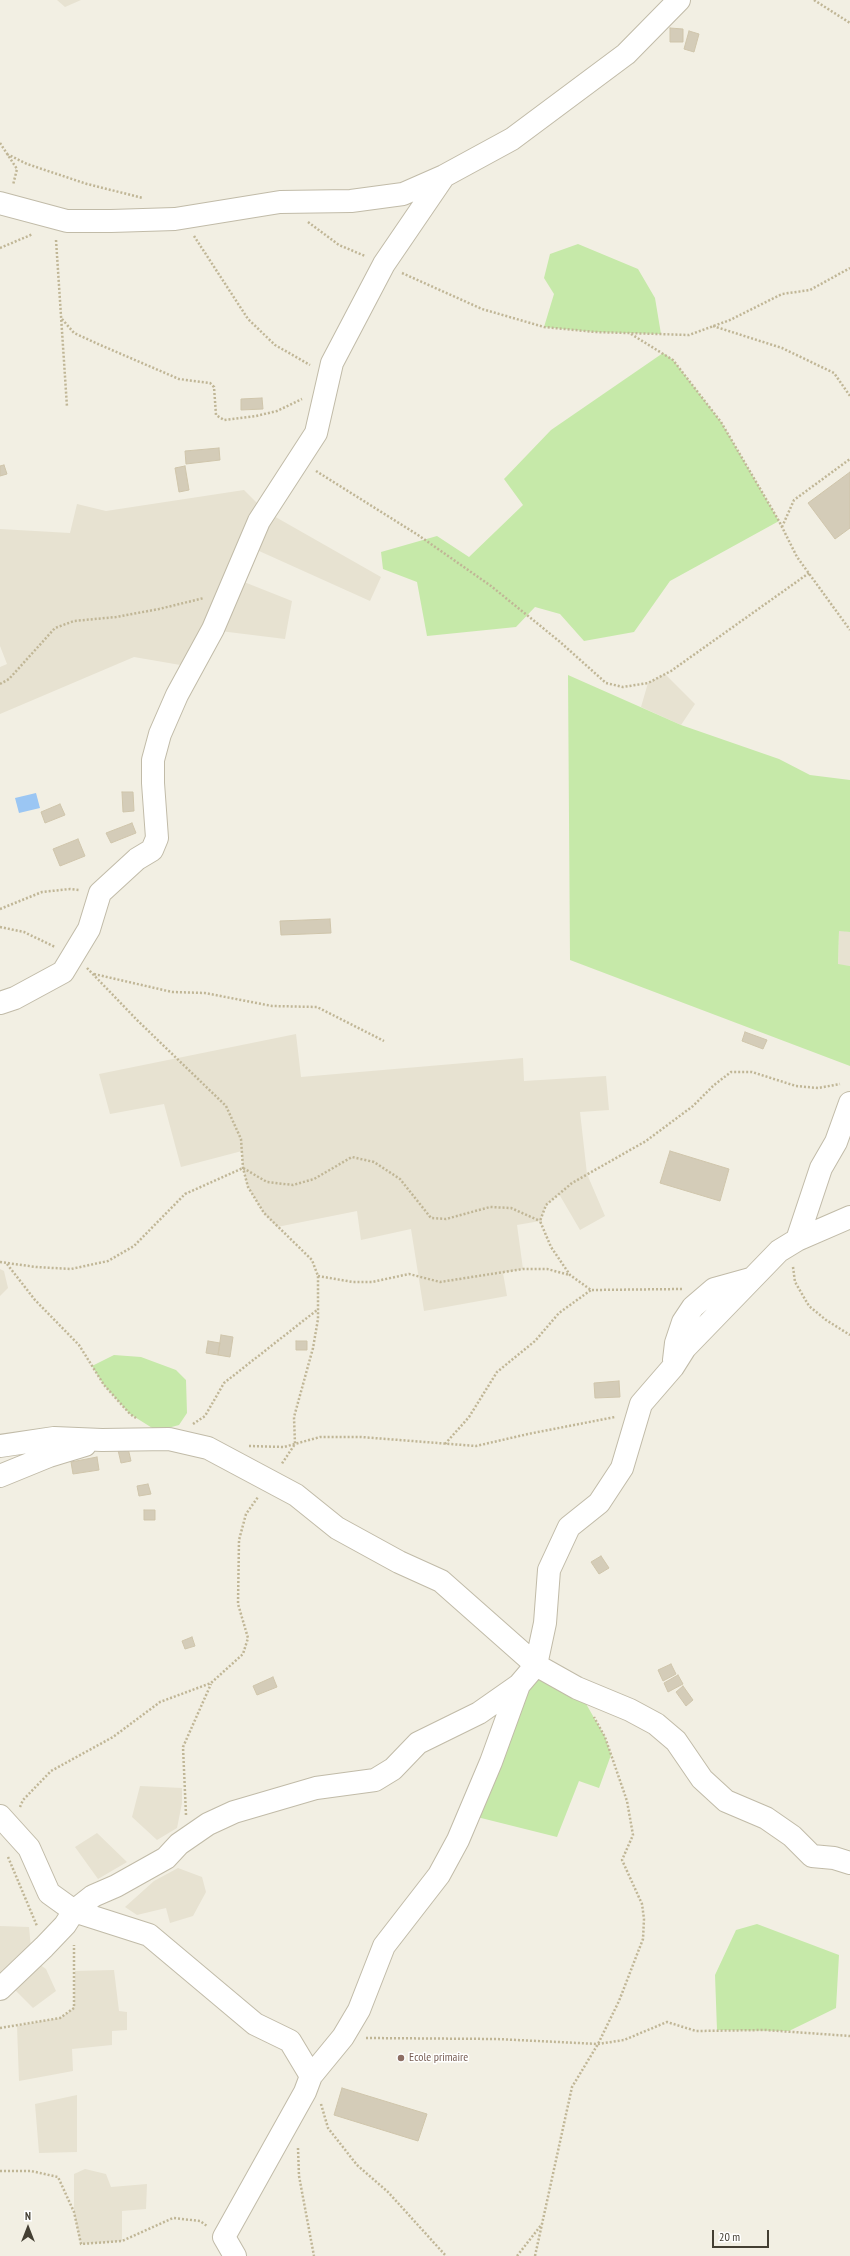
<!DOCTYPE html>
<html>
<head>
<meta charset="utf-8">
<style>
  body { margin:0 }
  #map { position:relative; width:850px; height:2256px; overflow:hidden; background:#f2efe3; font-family:"PT Sans Narrow",sans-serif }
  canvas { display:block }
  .north { position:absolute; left:8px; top:2208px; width:40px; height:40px; -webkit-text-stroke:3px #fff; paint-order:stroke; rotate:0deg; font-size:11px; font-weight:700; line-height:16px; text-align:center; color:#443f33 }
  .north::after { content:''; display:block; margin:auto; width:14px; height:18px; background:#443f33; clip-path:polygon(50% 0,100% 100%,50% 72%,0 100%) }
  .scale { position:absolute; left:712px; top:2230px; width:57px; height:18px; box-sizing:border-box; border:2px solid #443f33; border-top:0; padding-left:5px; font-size:12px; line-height:14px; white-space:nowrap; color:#443f33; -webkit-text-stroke:3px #fff; paint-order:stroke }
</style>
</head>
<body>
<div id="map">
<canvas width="850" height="2256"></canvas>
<div class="north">N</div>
<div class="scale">20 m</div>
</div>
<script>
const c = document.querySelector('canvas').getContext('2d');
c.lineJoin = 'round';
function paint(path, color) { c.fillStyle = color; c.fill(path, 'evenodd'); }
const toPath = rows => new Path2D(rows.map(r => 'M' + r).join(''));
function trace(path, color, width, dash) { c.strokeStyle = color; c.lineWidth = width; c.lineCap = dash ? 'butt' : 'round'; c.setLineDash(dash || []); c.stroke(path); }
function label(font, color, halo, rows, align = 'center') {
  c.font = font + ' "PT Sans Narrow",sans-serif'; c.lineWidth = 3; c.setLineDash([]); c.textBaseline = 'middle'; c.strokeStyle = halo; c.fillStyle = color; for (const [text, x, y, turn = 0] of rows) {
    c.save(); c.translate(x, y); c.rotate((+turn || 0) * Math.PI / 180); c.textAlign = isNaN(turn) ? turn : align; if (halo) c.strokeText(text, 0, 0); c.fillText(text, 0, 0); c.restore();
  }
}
const residential = toPath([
  [57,0,81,0,65,7],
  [244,490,265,511,381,577,370,601,248,546,234,578,292,601,285,639,220,631,192,667,134,657,0,714,0,667,7,664,0,646,0,529,70,533,77,504,106,511],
  [665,674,695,704,681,725,641,707,648,683],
  [839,930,850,932,850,966,838,965],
  [296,1034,301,1077,523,1058,524,1081,606,1076,609,1110,580,1112,587,1174,605,1216,580,1230,559,1194,546,1205,540,1221,517,1225,523,1269,503,1273,507,1296,424,1311,411,1229,361,1240,357,1211,277,1227,264,1213,248,1187,243,1168,242,1151,181,1167,164,1104,110,1114,99,1074],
  [0,1269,4,1271,8,1288,0,1296],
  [140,1786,182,1788,182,1803,177,1828,157,1840,132,1817],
  [97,1833,127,1862,98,1879,75,1847],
  [178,1868,202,1877,206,1892,193,1916,170,1923,166,1908,137,1915,125,1907,154,1881],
  [0,1926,29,1927,32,1959,46,1969,56,1991,33,2008,7,1982,0,1989],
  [114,1970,119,2011,127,2012,127,2030,112,2031,112,2045,72,2049,73,2071,19,2081,17,2026,60,2018,74,2008,75,1971],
  [77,2095,77,2152,39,2153,35,2104],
  [85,2169,106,2174,111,2187,147,2184,146,2209,122,2211,122,2241,81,2244,74,2212,74,2174]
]);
const green = toPath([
  [578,244,638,269,655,298,661,334,595,332,544,327,554,294,544,278,550,254],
  [663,353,673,360,721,422,779,521,670,581,634,632,584,641,560,614,535,607,516,627,427,636,417,582,383,569,381,552,437,536,469,557,523,505,504,479,551,430],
  [568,675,681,725,779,759,810,775,850,780,850,932,839,931,838,964,850,966,850,1066,570,960],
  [114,1355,141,1357,176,1370,186,1380,187,1413,179,1425,157,1431,130,1414,104,1385,92,1366],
  [536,1665,577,1688,605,1737,611,1755,599,1788,579,1781,557,1837,469,1815],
  [757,1924,839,1955,836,2008,789,2031,717,2030,715,1975,736,1930]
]);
const water = toPath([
  [36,793,40,808,19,813,15,798]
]);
const building = toPath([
  [670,28,683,29,683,42,670,42,670,28],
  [689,31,699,34,694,52,684,49,689,31],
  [262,398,263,409,241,410,241,399,262,398],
  [219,448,220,460,186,464,185,451,219,448],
  [4,465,7,474,0,476,0,466,4,465],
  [185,466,189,490,179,492,175,468,185,466],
  [850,472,850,528,835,539,808,503,850,472],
  [122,792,133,792,134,811,123,812,122,792],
  [60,804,65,815,45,823,41,812,60,804],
  [132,823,136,833,111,843,106,833,132,823],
  [78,839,85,856,60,866,53,849,78,839],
  [330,919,331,933,281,935,280,921,330,919],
  [745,1032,767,1040,763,1049,742,1041,745,1032],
  [670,1151,729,1169,720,1201,660,1183,670,1151],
  [221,1335,233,1337,230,1357,218,1355,221,1335],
  [208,1341,220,1343,218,1355,206,1353,208,1341],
  [296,1341,307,1341,307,1350,296,1350,296,1341],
  [619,1381,620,1397,595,1398,594,1383,619,1381],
  [128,1448,131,1461,121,1463,118,1450,128,1448],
  [97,1457,99,1470,73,1474,71,1462,97,1457],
  [148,1484,151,1494,139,1496,137,1486,148,1484],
  [144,1510,155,1510,155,1520,144,1520,144,1510],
  [601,1556,609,1568,599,1574,591,1562,601,1556],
  [192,1637,195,1646,185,1649,182,1641,192,1637],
  [671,1664,676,1674,663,1681,658,1670,671,1664],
  [678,1675,683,1684,668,1692,664,1683,678,1675],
  [273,1677,277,1687,257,1695,253,1686,273,1677],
  [683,1686,693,1700,686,1706,676,1692,683,1686],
  [342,2088,427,2114,418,2141,334,2115,342,2088]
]);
const path = toPath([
  [814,0,850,23],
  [0,143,17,169,13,185],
  [7,154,27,164,87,184,143,198],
  [308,222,339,245,365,256],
  [194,236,248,319,275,345,310,365],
  [56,240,67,407],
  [0,248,33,234],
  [402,273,482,309,544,327,595,332,689,335,730,320,782,294,810,290,850,268],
  [62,319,74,333,98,344,179,379,210,383,214,387,216,415,224,420,256,416,277,411,302,399],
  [713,326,782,348,834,373,850,396],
  [631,334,673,360,721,422,779,521,797,557,850,630],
  [316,471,418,535,491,586,559,641,606,683,623,687,648,683,671,671,809,573],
  [782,527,794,500,850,459],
  [0,684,9,679,55,628,74,621,116,617,159,609,204,598],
  [0,909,42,892,70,889,79,890],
  [0,927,24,932,55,947],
  [87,968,137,1020,226,1106,241,1139,243,1168,248,1187,264,1213,312,1260,318,1276,318,1319,313,1348,294,1417,295,1444,281,1465],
  [94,974,172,992,205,993,272,1006,317,1007,384,1041],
  [0,1262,36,1267,71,1269,108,1261,134,1246,185,1194,243,1168,267,1182,293,1185,314,1179,352,1157,374,1162,400,1179,431,1218,446,1219,490,1207,511,1208,540,1221],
  [7,1264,35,1300,79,1345,104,1385,130,1414,136,1418],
  [793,1267,795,1282,809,1306,826,1320,850,1335],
  [318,1276,353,1282,372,1282,409,1274,440,1282,523,1269,547,1269,570,1275],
  [682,1289,591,1290,570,1275,551,1247,540,1221,546,1205,572,1183,646,1141,693,1106,714,1085,731,1072,752,1072,796,1086,818,1088,840,1084],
  [193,1424,205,1416,224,1383,317,1310],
  [445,1444,469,1417,497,1372,535,1341,559,1313,591,1290],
  [249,1446,284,1447,320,1437,361,1437,476,1446,528,1434,615,1417],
  [20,1807,23,1800,51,1771,113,1737,160,1702,211,1683,243,1654,248,1638,238,1604,239,1540,246,1514,258,1497],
  [186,1815,183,1747,211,1684],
  [8,1857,37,1926],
  [0,2028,60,2018,74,2008,74,1945],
  [366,2038,497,2039,598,2044,624,2040,667,2022,696,2031,765,2030,850,2036],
  [321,2104,328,2128,357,2165,388,2192,446,2256],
  [298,2148,299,2176,314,2256],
  [0,2171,31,2171,58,2177,74,2212,81,2244,122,2241,173,2218,200,2221,207,2226],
  [517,2256,542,2224],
  [535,2256,572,2087,598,2044,619,2001,643,1939,644,1919,642,1904,622,1860,633,1835,627,1801,605,1737,594,1717]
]);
const minor = toPath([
  [0,203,67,221,111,221,175,219,280,202,351,201,403,194,444,176,512,139,626,54,679,0],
  [0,1003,15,998,63,972,89,929,100,893,137,859,152,850,157,838,153,783,153,760,160,734,177,695,213,629,259,521,316,433,332,363,384,264,444,176],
  [797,1240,821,1168,836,1142,850,1103],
  [674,1360,676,1343,683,1322,693,1307,714,1289,750,1279],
  [0,1446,54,1438,102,1440,169,1439,208,1448,296,1495,337,1528,399,1562,441,1581,536,1665,577,1688,630,1710,656,1724,676,1741,702,1779,726,1801,766,1818,792,1836,812,1856,834,1858,850,1863],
  [0,1476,49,1456,85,1445],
  [0,1816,29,1848,49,1893,74,1911,149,1935,255,2024,290,2041,311,2076],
  [0,1989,44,1947,65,1925,74,1911,93,1896,116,1886,166,1858,179,1844,208,1824,234,1812,316,1788,375,1780,393,1769,418,1743,479,1713,519,1685,536,1665,545,1623,549,1570,569,1527,599,1503,622,1468,641,1404,673,1367,685,1348,779,1251,797,1240,850,1217],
  [235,2256,224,2237,305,2092,311,2076,343,2037,359,2010,384,1946,439,1875,458,1840,491,1762,519,1685]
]);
const markers = [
  [401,2058,4,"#8d6e63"]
];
const educationNames = [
  ["Ecole primaire",409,2058]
];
paint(residential, '#e7e2d1');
paint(green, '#c6e9a9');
paint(water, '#9bc6f3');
paint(building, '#d4ccb8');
trace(building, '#cfc5ab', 1);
trace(minor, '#c1bba8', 24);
trace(path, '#c0b696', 2.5, [2, 2]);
trace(minor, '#fff', 22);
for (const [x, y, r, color] of markers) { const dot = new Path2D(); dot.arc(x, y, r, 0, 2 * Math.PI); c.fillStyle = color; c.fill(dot); trace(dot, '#fff', 1.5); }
label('12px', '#785e54', '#fff', educationNames, 'left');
</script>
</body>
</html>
